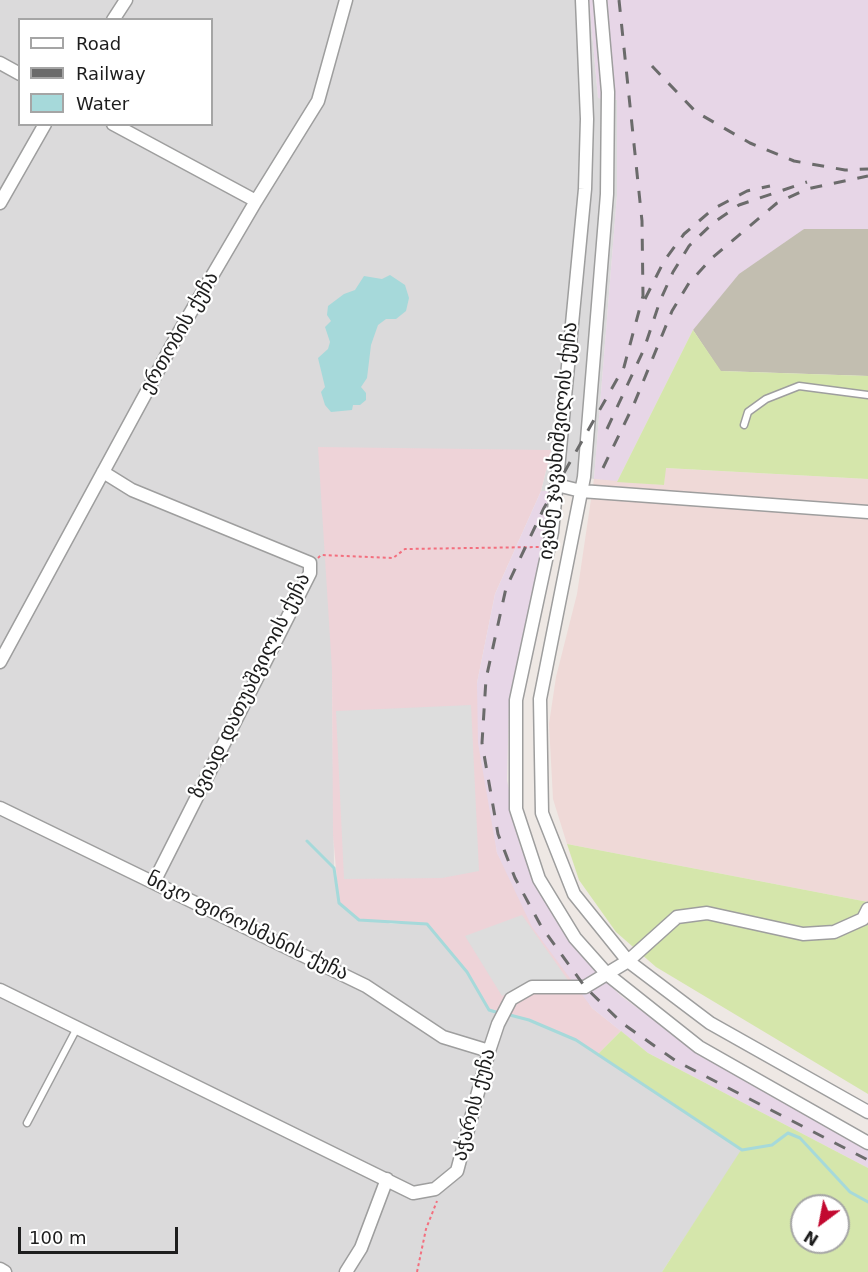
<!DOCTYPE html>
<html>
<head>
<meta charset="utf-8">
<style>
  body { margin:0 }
  #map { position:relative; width:868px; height:1272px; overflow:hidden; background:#eee8e4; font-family:"DejaVu Sans",sans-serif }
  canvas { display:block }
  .legend { position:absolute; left:18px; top:18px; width:195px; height:108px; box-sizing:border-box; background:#fff; border:2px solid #a5a5a5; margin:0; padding:8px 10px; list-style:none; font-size:18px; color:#1d1d1d }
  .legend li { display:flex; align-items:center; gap:12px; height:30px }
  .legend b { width:30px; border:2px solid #a5a5a5 }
  .north { position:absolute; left:790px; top:1194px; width:60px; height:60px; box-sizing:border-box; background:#fff; border:2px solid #a5a5a5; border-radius:50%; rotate:212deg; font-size:16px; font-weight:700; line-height:24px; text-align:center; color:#1d1d1d }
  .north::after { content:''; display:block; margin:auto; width:21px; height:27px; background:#c20930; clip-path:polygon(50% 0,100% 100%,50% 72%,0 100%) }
  .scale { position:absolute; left:18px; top:1227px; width:160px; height:27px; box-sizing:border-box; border:3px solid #1d1d1d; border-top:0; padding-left:8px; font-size:18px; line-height:21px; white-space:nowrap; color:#1d1d1d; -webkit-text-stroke:4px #fff; paint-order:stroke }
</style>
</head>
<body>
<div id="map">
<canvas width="868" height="1272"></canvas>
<ul class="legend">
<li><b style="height:8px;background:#fff"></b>Road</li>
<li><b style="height:8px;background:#6b6b6b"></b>Railway</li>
<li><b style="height:16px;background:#a6d9da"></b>Water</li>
</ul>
<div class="north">N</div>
<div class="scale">100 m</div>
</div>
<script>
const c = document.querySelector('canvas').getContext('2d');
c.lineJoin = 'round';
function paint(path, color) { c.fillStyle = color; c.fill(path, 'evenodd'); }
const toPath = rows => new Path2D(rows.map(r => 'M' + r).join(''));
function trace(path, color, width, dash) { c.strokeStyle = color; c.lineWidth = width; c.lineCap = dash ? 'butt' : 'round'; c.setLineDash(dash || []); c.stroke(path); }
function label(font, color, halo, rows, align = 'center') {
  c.font = font + ' "DejaVu Sans","Noto Sans Georgian",sans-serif'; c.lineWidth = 4.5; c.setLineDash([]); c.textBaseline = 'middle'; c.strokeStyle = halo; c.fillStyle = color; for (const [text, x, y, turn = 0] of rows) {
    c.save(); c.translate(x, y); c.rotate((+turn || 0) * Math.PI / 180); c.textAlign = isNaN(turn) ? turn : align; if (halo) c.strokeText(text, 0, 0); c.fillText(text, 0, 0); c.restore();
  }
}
const residential = toPath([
  [0,0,589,0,598,98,617,100,617,195,594,479,584,477,581,490,541,491,551,451,332,670,334,868,339,903,391,924,427,924,467,972,489,1010,529,1020,576,1040,742,1150,662,1272,0,1272],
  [20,20,212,20,212,124,20,124]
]);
const commercial = toPath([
  [318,447,551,450,541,491,495,594,477,683,497,853,592,1008,621,1031,597,1055,576,1040,529,1020,489,1010,467,972,427,924,359,920,339,903,333,835,332,670]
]);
const industrial = toPath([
  [589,0,868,0,868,229,804,229,693,330,617,482,594,479,617,195,617,100,598,98],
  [541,491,555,491,509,700,507,780,520,846,550,911,597,972,621,996,681,1040,868,1149,868,1168,648,1053,592,1008,532,927,497,853,478,743,477,683,495,594]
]);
const military = toPath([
  [665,468,868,479,868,902,567,844,553,799,549,724,556,677,577,594,594,479,664,485]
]);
const construction = toPath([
  [804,229,868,229,868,376,720,371,693,330,739,274]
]);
const grass = toPath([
  [693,330,721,371,868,376,868,479,666,468,664,485,617,482],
  [567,844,868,902,868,1094,656,967,616,932,579,880],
  [621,1031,648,1053,868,1168,868,1272,662,1272,741,1150,597,1055],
  [802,1206,838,1206,838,1242,802,1242]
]);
const parking = toPath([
  [471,705,479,871,442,878,344,879,336,711],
  [522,915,570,983,536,980,502,996,465,936]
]);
const water = toPath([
  [390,275,405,285,409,298,406,311,396,319,386,319,378,325,371,345,367,378,361,387,366,393,366,400,360,405,353,405,352,410,331,412,325,405,321,392,325,387,318,358,328,349,330,342,325,327,331,321,327,315,328,306,344,294,355,290,364,276,382,279]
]);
const stream = toPath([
  [307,841,334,868,339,903,359,920,427,924,467,972,489,1010,499,1013],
  [506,1014,529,1020,576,1040,742,1150,772,1145,788,1133,800,1138,850,1192,868,1202]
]);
const path = toPath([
  [318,558,321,555,393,558,405,549,539,547],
  [417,1272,426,1229,437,1201]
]);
const lane = toPath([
  [744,425,748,412,766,399,799,386,868,395],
  [27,1123,77,1028]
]);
const street = toPath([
  [582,0,587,119,585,189,552,532,516,700,516,809,539,879,575,938,607,974,699,1047,868,1143],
  [600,0,608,92,607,194,584,477,540,699,542,813,574,894,628,961,710,1023,868,1112],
  [113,20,126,0],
  [0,63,20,74],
  [113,124,256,201],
  [0,203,45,124],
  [103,472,132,490,310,563,310,573,154,882],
  [557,485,581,491,868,512],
  [0,662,178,334,256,201,318,101,346,0],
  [0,808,366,986,443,1037,489,1051],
  [0,990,413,1193,435,1189,457,1171,489,1051,498,1024,511,999,532,987,585,987,628,961,677,917,707,913,803,934,834,932,863,919,868,909],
  [0,1269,5,1272],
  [346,1272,361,1248,387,1179]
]);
const rail = toPath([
  [619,0,642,221,643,296,624,367,544,508,506,588,486,679,482,743,498,834,515,878,541,926,585,987,622,1023,676,1061,868,1160],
  [652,66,696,112,750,143,794,161,845,170,868,169],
  [645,299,664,261,684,234,713,209,747,191,770,186],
  [607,429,644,349,660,301,673,272,689,246,713,223,739,205,807,182],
  [603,468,634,404,672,311,689,283,712,258,777,203,807,189,868,176]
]);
const streetNames = [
  ["ერთობის ქუჩა",180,333,-60],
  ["ივანე ჯავახიშვილის ქუჩა",559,441,-84],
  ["ზვიად დათუაშვილის ქუჩა",251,686,-64],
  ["ნიკო ფიროსმანის ქუჩა",247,927,26],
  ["აჭარის ქუჩა",475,1105,-75]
];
paint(residential, '#dbdadb');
paint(commercial, '#eed3d8');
paint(industrial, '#e7d6e7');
paint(military, '#efd9d7');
paint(construction, '#c2beb0');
paint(grass, '#d5e6ab');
paint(parking, '#ddd');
paint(water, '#a6d9da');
trace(stream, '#a6d9da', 3);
trace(lane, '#9e9e9e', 9);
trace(street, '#9e9e9e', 15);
trace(path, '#f36f7e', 2, [3, 3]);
trace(lane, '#fff', 6);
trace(street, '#fff', 12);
trace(rail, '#6b6b6b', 3, [12, 12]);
label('20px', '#1d1d1d', '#fff', streetNames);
</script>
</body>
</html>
